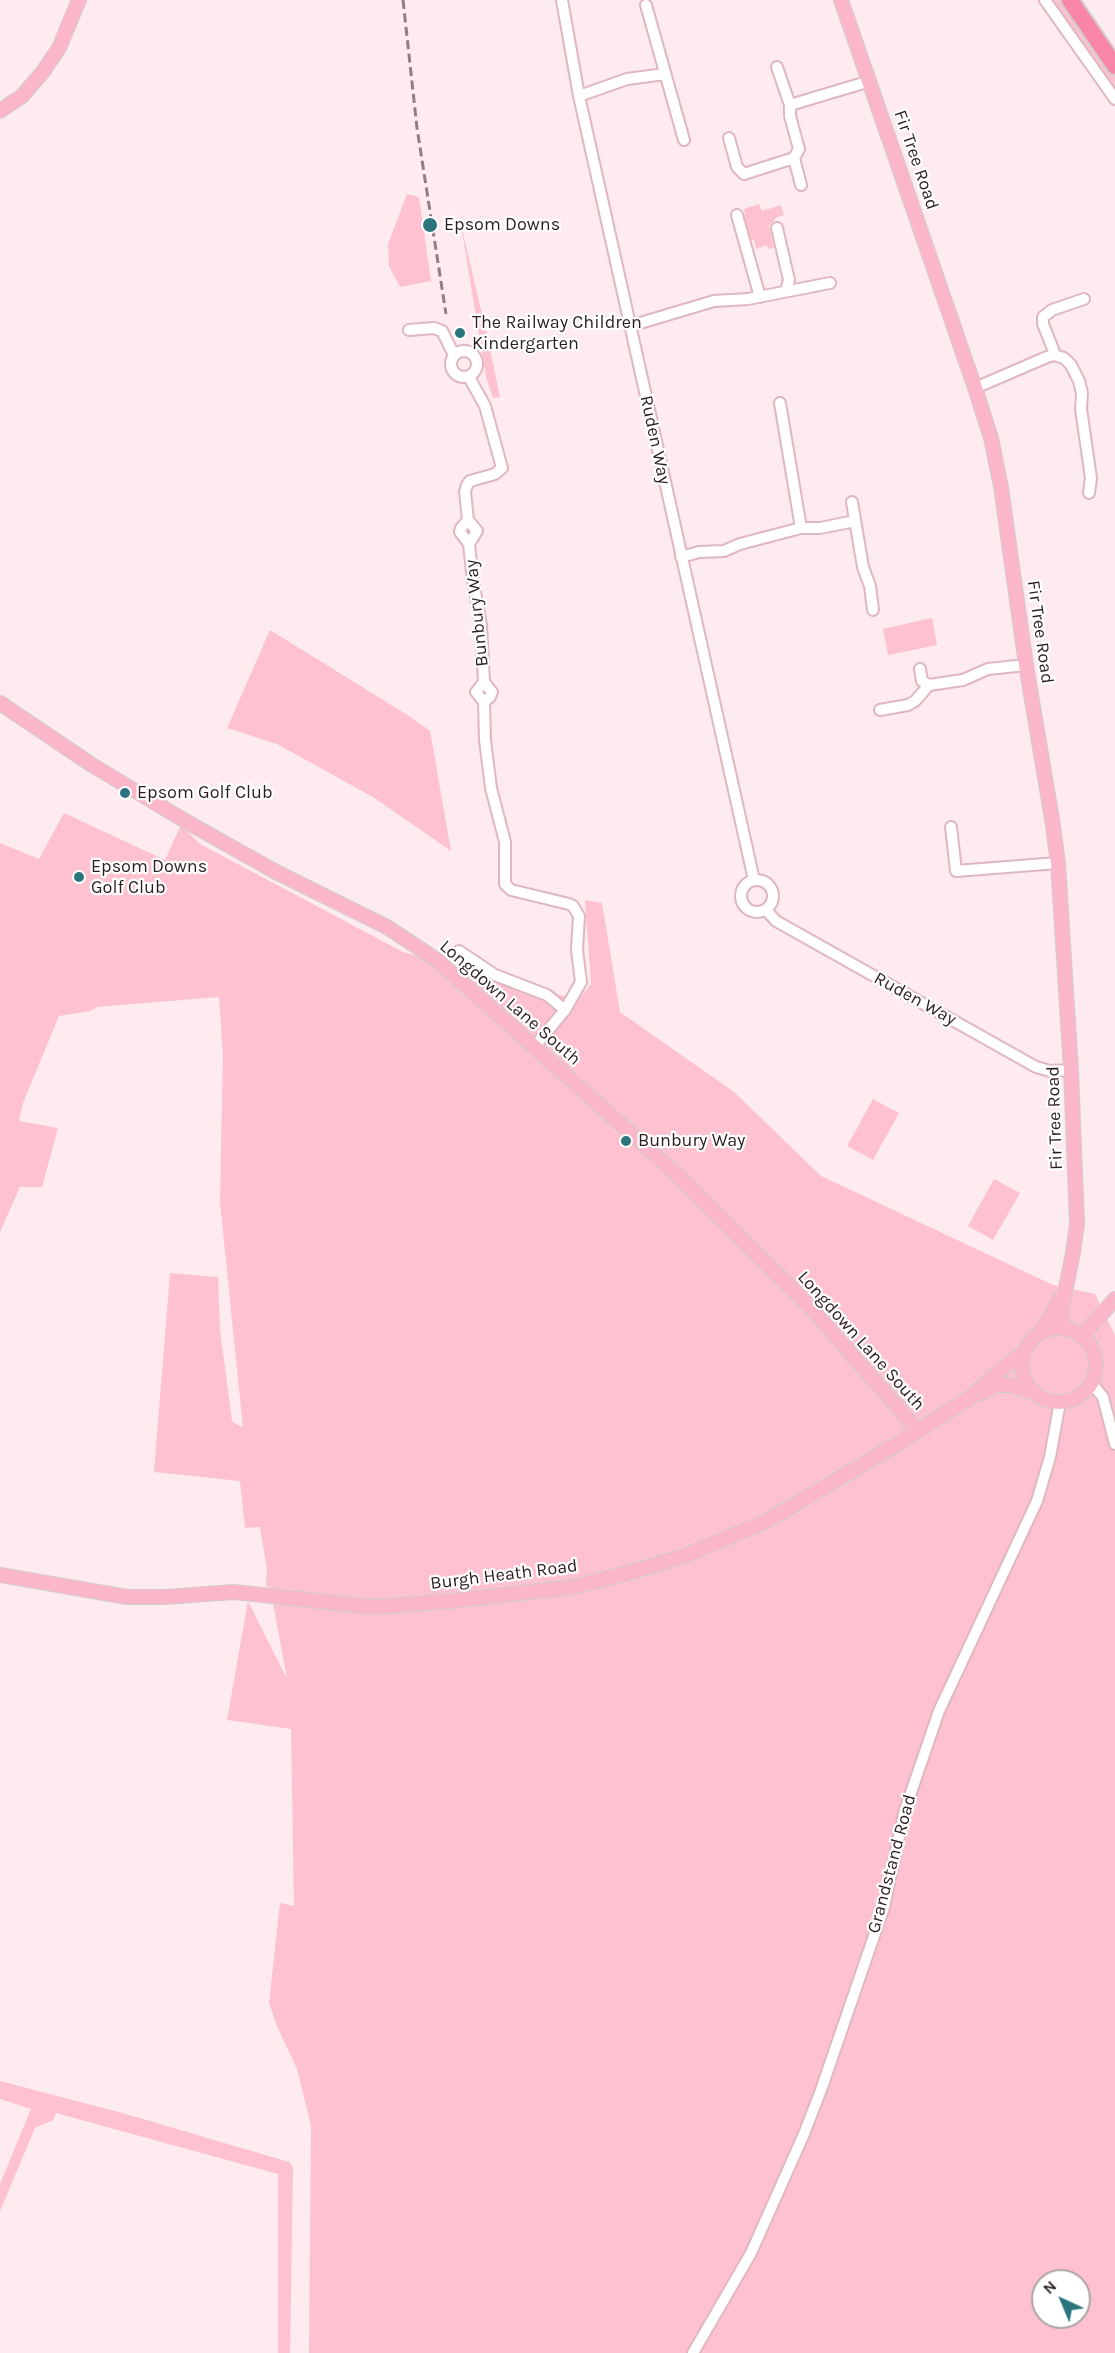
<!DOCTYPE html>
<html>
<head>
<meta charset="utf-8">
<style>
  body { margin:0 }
  #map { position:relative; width:1115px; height:2353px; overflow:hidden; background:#fdebef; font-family:Karla,sans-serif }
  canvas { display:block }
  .north { position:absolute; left:1031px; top:2269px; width:60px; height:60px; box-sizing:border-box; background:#fff; border:2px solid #aba5a6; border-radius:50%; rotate:316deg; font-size:16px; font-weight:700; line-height:24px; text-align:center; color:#2d1d21 }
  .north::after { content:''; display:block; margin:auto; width:21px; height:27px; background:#2d757e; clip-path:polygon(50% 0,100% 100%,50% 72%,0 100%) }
</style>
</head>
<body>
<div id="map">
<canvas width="1115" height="2353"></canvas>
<div class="north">N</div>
</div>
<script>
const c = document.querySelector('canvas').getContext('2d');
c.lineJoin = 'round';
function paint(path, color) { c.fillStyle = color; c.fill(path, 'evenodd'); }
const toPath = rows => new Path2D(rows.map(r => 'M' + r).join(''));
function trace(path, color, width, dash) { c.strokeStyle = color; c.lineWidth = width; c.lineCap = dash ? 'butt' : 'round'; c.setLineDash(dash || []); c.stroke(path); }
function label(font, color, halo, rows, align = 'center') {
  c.font = font + ' Karla,sans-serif'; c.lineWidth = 4.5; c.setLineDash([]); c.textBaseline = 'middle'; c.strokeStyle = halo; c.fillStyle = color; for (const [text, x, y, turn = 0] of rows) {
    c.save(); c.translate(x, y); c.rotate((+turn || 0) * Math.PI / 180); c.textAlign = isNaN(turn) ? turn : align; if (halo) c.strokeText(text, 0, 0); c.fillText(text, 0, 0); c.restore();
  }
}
const green = toPath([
  [1051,0,1063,0,1115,75,1115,91],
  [407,194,419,197,431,281,400,287,389,266,388,244],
  [759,204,762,211,781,205,784,215,777,217,769,226,774,248,768,249,767,245,756,249,754,240,746,241,742,215,745,214,744,209],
  [461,225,487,335,500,397,493,398,486,377],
  [932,618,937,645,888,655,883,629],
  [270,630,409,716,430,731,451,851,373,797,277,744,227,728],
  [64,813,165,860,181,825,200,844,403,952,578,1000,591,984,585,900,602,903,620,1012,734,1092,821,1176,1053,1285,1095,1294,1115,1335,1115,2353,309,2353,311,2126,297,2069,277,2026,269,2003,280,1903,294,1906,291,1729,227,1720,248,1601,287,1679,270,1587,266,1586,267,1570,260,1527,245,1528,240,1481,154,1472,170,1273,218,1277,220,1330,232,1421,243,1428,220,1202,223,1054,219,997,97,1007,90,1011,59,1016,23,1103,19,1121,58,1128,42,1187,20,1187,0,1232,0,843,39,859],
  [1043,2281,1079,2281,1079,2317,1043,2317],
  [873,1099,899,1113,873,1160,847,1146],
  [994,1179,1020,1193,993,1240,968,1226],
  [0,2081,126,2114,289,2162,293,2167,290,2353,278,2353,278,2174,56,2113,53,2120,35,2128,0,2211,0,2184,31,2109,0,2099]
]);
const minor = toPath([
  [562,0,579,96,754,880],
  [1045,0,1115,99],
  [646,5,684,140],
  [777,67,790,105,790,116,799,149,794,158,801,185],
  [579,96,627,79,665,74],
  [790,105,870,81],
  [729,138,737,167,744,174,794,158],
  [737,215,760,297],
  [777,228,789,280,786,291],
  [630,326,714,301,748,299,830,283],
  [409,330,434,328,442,331,454,355],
  '451 364a13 13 0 1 1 26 0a13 13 0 1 1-26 0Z',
  [1054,355,1053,349,1043,324,1043,317,1052,310,1084,299],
  [469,377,485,406,502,468,495,474,470,481,467,485,465,492,468,520,477,531,469,544],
  [975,388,1047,357,1054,355,1064,358,1071,365,1079,381,1082,393,1081,409,1091,478,1089,493],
  [852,502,863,567,870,586,873,610],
  [468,520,461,528,460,532,469,544,473,581,481,625,484,682,492,692,490,697,484,702],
  [801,528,820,528,855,521],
  [681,557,699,552,724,551,740,544,801,528,780,403],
  [920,669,922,681,929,685],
  [484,682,476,692,484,702,485,740,491,788,505,842,505,884,511,890,569,904,573,906,579,916,577,950,581,982,565,1010,534,1047],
  [880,710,908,705,915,701,929,685,963,680,988,669,1026,665],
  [951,827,956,871,1058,863],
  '741 896a16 16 0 1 1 32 0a16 16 0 1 1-32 0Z',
  [766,910,776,921,1036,1067,1050,1071,1071,1070],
  [459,951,495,975,547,995,565,1010],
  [1092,1384,1103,1397,1115,1444],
  [693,2353,751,2253,804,2134,821,2090,884,1907,904,1813,939,1711,1037,1501,1050,1457,1060,1402]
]);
const major = toPath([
  [841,0,975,388,991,438,1001,487,1026,665,1052,819,1058,863,1071,1070,1077,1224,1073,1253,1062,1307,1061,1318,1063,1329],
  [0,111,22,96,42,73,59,48,79,0],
  [0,703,92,765,187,822,276,872,387,927,437,960,673,1171,814,1311,918,1431],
  '1022 1365a37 37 0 1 1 74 0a37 37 0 1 1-74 0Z',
  [1040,1333,1060,1299],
  [1083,1335,1115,1299],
  [981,1393,997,1385,1009,1385,1032,1392],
  [0,1575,127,1597,165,1597,234,1592,375,1607,451,1601,573,1587,624,1574,684,1556,767,1521,899,1443,971,1397,1004,1367,1024,1353]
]);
const highway = toPath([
  [1070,0,1115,66]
]);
const rail = toPath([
  [403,0,417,128,446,314]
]);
const markers = [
  [430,225,8,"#2d757e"],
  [460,333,6,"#2d757e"],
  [125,793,6,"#2d757e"],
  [79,877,6,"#2d757e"],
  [626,1141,6,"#2d757e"]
];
const streetNames = [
  ["Fir Tree Road",916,160,71],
  ["Ruden Way",655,440,78],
  ["Bunbury Way",477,613,-96],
  ["Fir Tree Road",1040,632,82],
  ["Ruden Way",915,999,29],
  ["Longdown Lane South",510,1003,41],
  ["Fir Tree Road",1055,1118,-92],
  ["Longdown Lane South",861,1341,48],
  ["Burgh Heath Road",504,1575,-7],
  ["Grandstand Road",892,1864,-75]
];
const poiNames = [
  ["Epsom Downs",444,225],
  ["The Railway Children",472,323],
  ["Kindergarten",472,344],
  ["Epsom Golf Club",137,793],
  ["Epsom Downs",91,867],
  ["Golf Club",91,888],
  ["Bunbury Way",638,1141]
];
paint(green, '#fec1d0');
trace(minor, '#e0b7c0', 14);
trace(major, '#d1cdce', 16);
trace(highway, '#d1cdce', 20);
trace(minor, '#fff', 10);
trace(major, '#fbb6ca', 14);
trace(highway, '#f986a7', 16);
trace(rail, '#8f7e82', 3, [9, 4.5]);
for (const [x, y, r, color] of markers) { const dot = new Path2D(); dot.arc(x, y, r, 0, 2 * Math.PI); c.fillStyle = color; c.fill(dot); trace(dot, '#fff', 2); }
label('18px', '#2d1d21', '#fff', streetNames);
label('18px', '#2d1d21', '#fff', poiNames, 'left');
</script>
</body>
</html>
